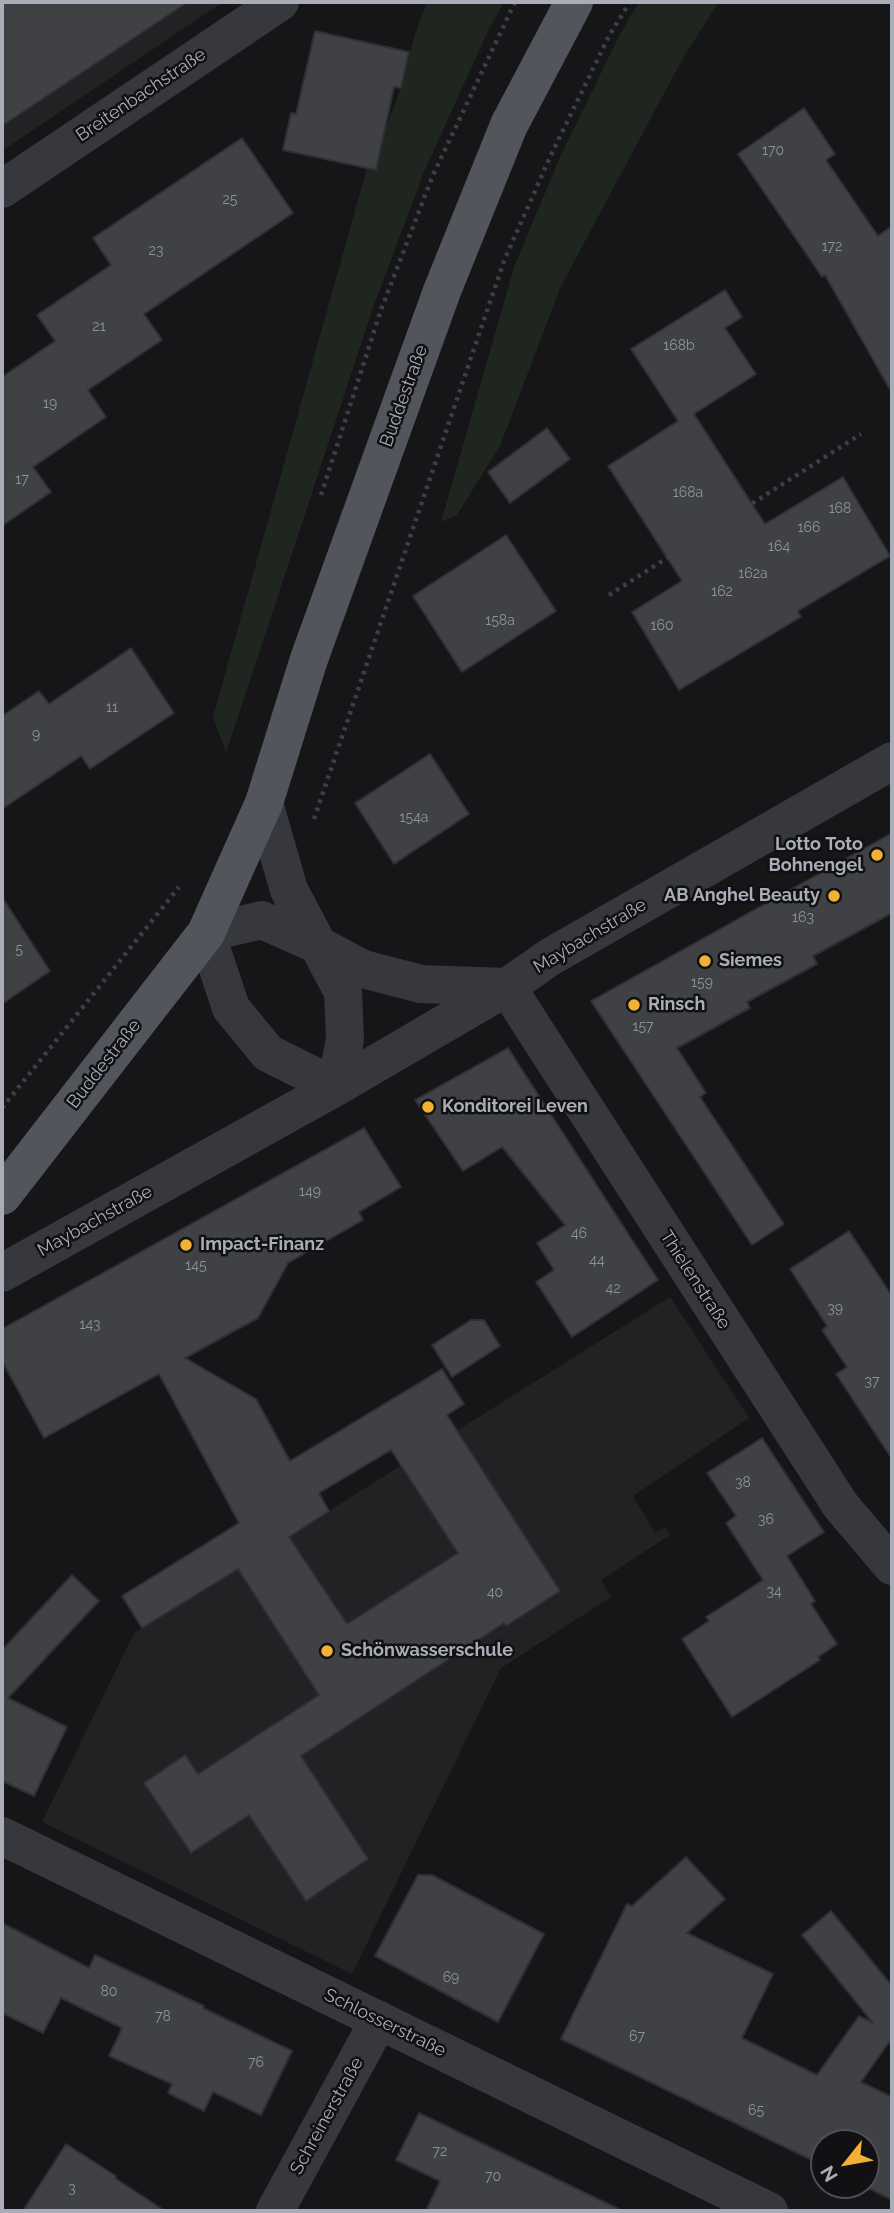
<!DOCTYPE html>
<html>
<head>
<meta charset="utf-8">
<style>
  body { margin:0 }
  #map { position:relative; width:894px; height:2213px; overflow:hidden; background:#161618; font-family:Raleway,sans-serif }
  canvas { display:block }
  .frame { position:absolute; inset:0; border:4px solid #a8adb8; pointer-events:none }
  .north { position:absolute; left:810px; top:2129px; width:70px; height:70px; box-sizing:border-box; background:#111113; border:2px solid #4d4f55; border-radius:50%; rotate:239deg; font-size:19px; font-weight:700; line-height:28px; text-align:center; color:#a8adb8 }
  .north::after { content:''; display:block; margin:auto; width:24px; height:32px; background:#f2b134; clip-path:polygon(50% 0,100% 100%,50% 72%,0 100%) }
</style>
</head>
<body>
<div id="map">
<canvas width="894" height="2213"></canvas>
<div class="frame"></div>
<div class="north">N</div>
</div>
<script>
const c = document.querySelector('canvas').getContext('2d');
c.lineJoin = 'round';
function paint(path, color) { c.fillStyle = color; c.fill(path, 'evenodd'); }
const toPath = rows => new Path2D(rows.map(r => 'M' + r).join(''));
function trace(path, color, width, dash) { c.strokeStyle = color; c.lineWidth = width; c.lineCap = dash ? 'butt' : 'round'; c.setLineDash(dash || []); c.stroke(path); }
function label(font, color, halo, rows, align = 'center') {
  c.font = font + ' Raleway,sans-serif'; c.lineWidth = 5; c.setLineDash([]); c.textBaseline = 'middle'; c.strokeStyle = halo; c.fillStyle = color; for (const [text, x, y, turn = 0] of rows) {
    c.save(); c.translate(x, y); c.rotate((+turn || 0) * Math.PI / 180); c.textAlign = isNaN(turn) ? turn : align; if (halo) c.strokeText(text, 0, 0); c.fillText(text, 0, 0); c.restore();
  }
}
const built = toPath([
  [2,2,223,2,2,151],
  [670,1297,749,1418,633,1496,655,1533,665,1527,670,1535,601,1580,611,1597,501,1668,352,1974,42,1822,134,1633]
]);
const green = toPath([
  [427,2,504,2,487,33,424,172,374,305,226,753,213,717,367,168,376,169,384,133,401,88,415,34],
  [639,2,719,2,683,58,561,286,500,446,457,515,441,522,514,267,560,157,619,36]
]);
const building = toPath([
  [2,2,188,2,2,126,2,2],
  [315,31,409,52,401,88,394,87,376,170,283,150,291,113,296,114,315,31],
  [804,108,835,154,826,160,878,236,892,226,892,393,825,275,822,277,738,154,804,108],
  [242,138,293,213,144,314,162,340,88,390,106,417,33,467,51,492,2,526,2,377,55,341,37,315,111,265,93,238,242,138],
  [725,290,742,317,725,328,756,374,694,414,765,524,843,477,890,556,798,611,801,617,679,690,632,612,682,581,608,466,678,421,631,349,725,290],
  [547,428,570,459,510,503,488,472,547,428],
  [506,535,556,611,462,672,413,596,506,535],
  [131,648,174,713,90,769,81,756,2,809,2,716,39,691,49,704,131,648],
  [430,754,469,814,394,864,355,803,430,754],
  [892,833,892,913,813,956,817,964,747,1002,750,1008,677,1048,706,1093,700,1097,784,1224,752,1245,591,1001,892,833],
  [2,897,50,971,2,1004,2,897],
  [508,1048,658,1280,572,1337,536,1282,554,1270,537,1243,565,1225,502,1147,463,1171,415,1100,508,1048],
  [364,1128,401,1187,359,1212,363,1220,288,1263,258,1318,185,1358,256,1399,290,1461,442,1369,464,1404,447,1415,560,1591,506,1626,504,1623,301,1756,368,1859,306,1901,249,1815,191,1853,144,1783,185,1755,198,1774,319,1695,238,1569,142,1628,122,1596,239,1523,159,1374,44,1438,2,1361,2,1329,364,1128],
  [391,1450,458,1553,347,1624,289,1537,329,1511,319,1493,391,1450],
  [849,1231,892,1296,892,1459,836,1374,847,1367,822,1330,827,1326,790,1269,849,1231],
  [471,1320,484,1320,500,1346,452,1377,432,1345,471,1320],
  [762,1438,824,1532,787,1556,815,1601,811,1604,837,1644,818,1657,820,1660,732,1717,682,1639,709,1621,706,1617,763,1580,726,1523,736,1516,707,1473,762,1438],
  [72,1575,99,1601,8,1698,67,1727,34,1796,2,1781,2,1650,72,1575],
  [686,1857,725,1899,687,1933,773,1974,742,2038,817,2075,859,2016,873,2023,802,1935,831,1911,892,1986,892,2046,889,2042,861,2082,892,2097,892,2200,862,2185,866,2185,866,2143,824,2143,824,2166,561,2039,627,1904,632,1906,686,1857],
  [418,1875,432,1875,544,1934,498,2022,375,1956,418,1875],
  [2,1923,89,1968,95,1955,204,2006,203,2008,292,2051,261,2115,213,2092,204,2111,168,2093,172,2084,109,2056,122,2028,61,1998,43,2033,2,2013,2,1923],
  [419,2113,523,2163,623,2211,426,2211,440,2181,396,2160,419,2113],
  [66,2144,116,2176,115,2178,165,2211,23,2211,66,2144]
]);
const path = toPath([
  [321,495,381,310,433,175,515,2],
  [609,595,861,434],
  [314,819,504,261,550,157,610,34,630,2],
  [2,1108,179,887]
]);
const minor = toPath([
  [2,189,280,2],
  [264,803,289,890,343,992,345,1039,336,1087],
  [507,987,841,1506,892,1566],
  [336,1087,268,1053,231,1008,206,933,262,920,320,946,363,969,421,984,507,987],
  [2,1273,336,1087,507,987,550,957,892,761],
  [2,1836,769,2211],
  [275,2211,379,2020]
]);
const major = toPath([
  [2,1196,206,933,264,803,309,659,442,291,509,125,574,2]
]);
const markers = [
  [877,855,7,"#f2b134"],
  [834,896,7,"#f2b134"],
  [705,961,7,"#f2b134"],
  [634,1005,7,"#f2b134"],
  [428,1107,7,"#f2b134"],
  [186,1245,7,"#f2b134"],
  [327,1651,7,"#f2b134"]
];
const numberNames = [
  ["170",773,151],
  ["25",230,200],
  ["172",832,247],
  ["23",156,251],
  ["21",99,327],
  ["168b",679,346],
  ["19",50,404],
  ["17",22,480],
  ["168a",688,493],
  ["168",840,509],
  ["166",809,528],
  ["164",779,547],
  ["162a",753,574],
  ["162",722,592],
  ["158a",500,621],
  ["160",662,626],
  ["11",112,708],
  ["9",36,735],
  ["154a",414,818],
  ["163",803,918],
  ["5",19,950],
  ["159",702,983],
  ["157",643,1027],
  ["149",310,1192],
  ["46",579,1234],
  ["44",597,1261],
  ["145",196,1266],
  ["42",613,1289],
  ["39",835,1309],
  ["143",90,1325],
  ["37",872,1382],
  ["38",743,1483],
  ["36",766,1520],
  ["34",774,1592],
  ["40",495,1593],
  ["69",451,1978],
  ["80",109,1992],
  ["78",163,2017],
  ["67",637,2037],
  ["76",256,2063],
  ["65",756,2111],
  ["72",440,2152],
  ["70",493,2177],
  ["3",72,2189]
];
const streetNames = [
  ["Breitenbachstraße",141,95,-34],
  ["Buddestraße",404,396,-70],
  ["Maybachstraße",590,936,-31],
  ["Buddestraße",104,1064,-52],
  ["Maybachstraße",95,1221,-29],
  ["Thielenstraße",695,1280,57],
  ["Schlosserstraße",385,2023,26],
  ["Schreinerstraße",327,2116,-61]
];
const poiNames = [
  ["Lotto Toto",863,845,"right"],
  ["Bohnengel",863,866,"right"],
  ["AB Anghel Beauty",820,896,"right"],
  ["Siemes",719,961],
  ["Rinsch",648,1005],
  ["Konditorei Leven",442,1107],
  ["Impact-Finanz",200,1245],
  ["Schönwasserschule",341,1651]
];
paint(built, '#222225');
paint(green, '#1e261f');
paint(building, '#404145');
trace(building, '#303034', 2);
trace(path, '#3d3f44', 4.5, [3.5, 5]);
trace(minor, '#37383d', 38);
trace(major, '#53555c', 38);
for (const [x, y, r, color] of markers) { const dot = new Path2D(); dot.arc(x, y, r, 0, 2 * Math.PI); c.fillStyle = color; c.fill(dot); trace(dot, '#111113', 2.5); }
label('14px', '#8e929b', null, numberNames);
label('18px', '#a8adb8', '#111113', streetNames);
label('bold 18px', '#a8adb8', '#111113', poiNames, 'left');
</script>
</body>
</html>
